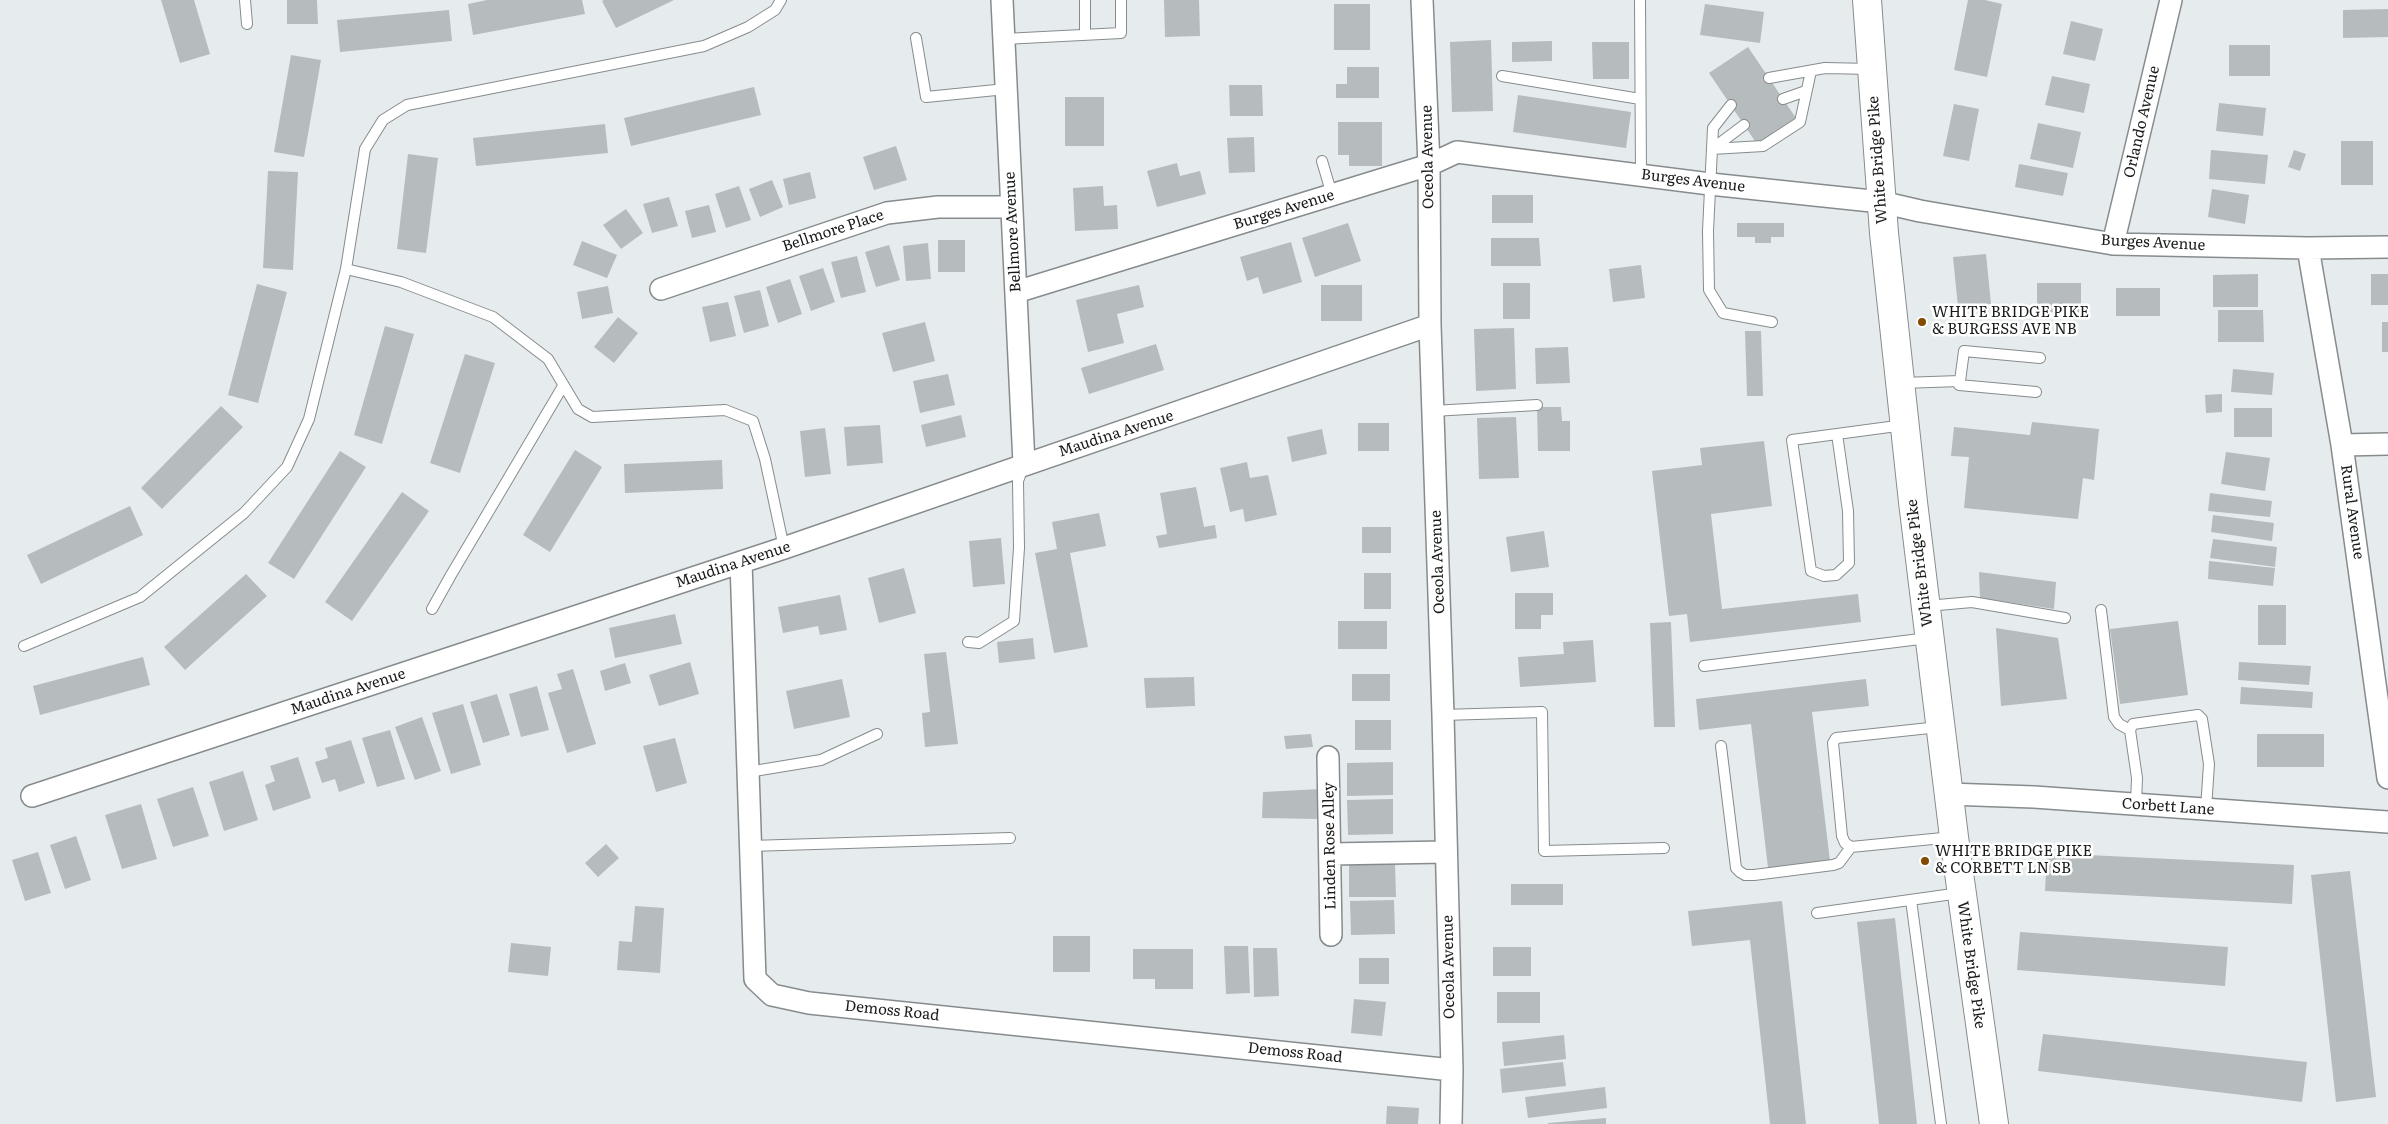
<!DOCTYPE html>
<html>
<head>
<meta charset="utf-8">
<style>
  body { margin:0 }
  canvas { display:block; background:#e6ecee }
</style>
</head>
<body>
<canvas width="2388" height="1124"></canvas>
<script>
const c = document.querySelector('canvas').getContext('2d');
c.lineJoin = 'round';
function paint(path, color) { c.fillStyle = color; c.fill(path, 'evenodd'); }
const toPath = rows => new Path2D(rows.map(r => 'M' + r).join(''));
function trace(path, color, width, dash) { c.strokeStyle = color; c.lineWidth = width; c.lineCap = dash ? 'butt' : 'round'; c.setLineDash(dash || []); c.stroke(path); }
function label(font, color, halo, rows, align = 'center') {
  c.font = font + ' Literata,serif'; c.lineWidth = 5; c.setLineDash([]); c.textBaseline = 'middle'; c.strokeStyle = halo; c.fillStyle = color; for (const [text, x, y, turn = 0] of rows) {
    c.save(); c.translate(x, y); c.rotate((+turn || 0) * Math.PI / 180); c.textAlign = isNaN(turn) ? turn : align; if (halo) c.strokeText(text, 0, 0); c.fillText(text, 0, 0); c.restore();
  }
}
const building = toPath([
  [161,0,194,0,210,54,180,63],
  [287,0,317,0,318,24,287,24],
  [487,0,582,0,585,14,473,35,468,4],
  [674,0,616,28,602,1,604,0],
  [1164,0,1199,0,1200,36,1165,37],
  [1968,0,1985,0,2002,4,1987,77,1954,70],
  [1334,4,1370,4,1370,50,1334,50],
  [1705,4,1764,12,1760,43,1700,35],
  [2388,9,2388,37,2343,38,2343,10],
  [449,10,452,41,340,52,337,20],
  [2071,21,2103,29,2095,61,2063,54],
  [1491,40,1493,111,1452,112,1450,42],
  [1552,41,1552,61,1512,62,1512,42],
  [1592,42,1629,42,1629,79,1593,79],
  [2229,45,2270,45,2270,76,2229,76],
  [1748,47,1796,118,1757,144,1709,73],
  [291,55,321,60,304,157,274,152],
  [1347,67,1379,67,1379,98,1336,98,1336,84,1347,84],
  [2052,76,2090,84,2084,113,2045,105],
  [1229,85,1262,85,1263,116,1230,116],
  [754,87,761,115,631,146,624,118],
  [1518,95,1631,112,1626,148,1513,132],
  [1065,97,1104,97,1104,146,1065,146],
  [2219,103,2266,108,2263,136,2216,131],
  [1954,104,1979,109,1969,161,1943,156],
  [1338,122,1382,122,1382,166,1349,166,1349,155,1338,155],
  [2038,123,2081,132,2073,168,2030,159],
  [605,124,608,153,476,166,473,138],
  [1254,137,1255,172,1229,173,1227,138],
  [2341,141,2373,141,2373,185,2341,185],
  [896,146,907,180,874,190,863,157],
  [2211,150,2268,155,2265,184,2209,179],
  [2294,150,2306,154,2300,171,2288,167],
  [408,154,438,158,426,253,397,249],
  [1177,163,1180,176,1200,171,1206,194,1157,207,1147,171],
  [2019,164,2068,173,2063,196,2015,187],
  [268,171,298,172,293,270,263,268],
  [810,172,816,198,789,205,783,179],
  [772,180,783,207,760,217,749,189],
  [739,186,751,220,726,228,715,194],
  [1103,186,1104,206,1117,205,1118,229,1075,231,1073,188],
  [2212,189,2249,195,2245,224,2208,217],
  [1492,195,1533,195,1533,223,1492,223],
  [669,197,678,226,652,233,643,204],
  [709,205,716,232,692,238,685,211],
  [626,209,643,233,621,249,603,225],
  [1348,223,1361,261,1315,277,1302,238],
  [1737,223,1784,223,1784,237,1771,237,1771,243,1755,243,1755,237,1737,237],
  [1491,238,1539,238,1541,266,1491,266],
  [938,240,965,240,965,272,938,272],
  [582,241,617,255,607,278,573,265],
  [1291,242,1302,282,1263,294,1258,277,1247,281,1240,257],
  [928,243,931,279,906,281,903,246],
  [889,245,900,280,876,287,865,252],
  [1986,254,1991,304,1958,307,1953,257],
  [857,256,866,292,841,298,831,262],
  [1641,265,1645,298,1613,302,1609,269],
  [823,268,835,302,811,311,799,276],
  [2258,274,2258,307,2213,307,2213,275],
  [2371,274,2388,274,2388,305,2371,305],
  [790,279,802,314,778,323,766,287],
  [1503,283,1530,283,1530,319,1503,319],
  [2037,283,2081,283,2081,312,2037,312],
  [257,284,287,292,258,403,228,395],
  [1139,285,1144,307,1117,314,1124,343,1088,352,1076,300],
  [1321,285,1362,285,1362,321,1321,321],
  [608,286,613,313,582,319,577,292],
  [2116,288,2160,288,2160,316,2116,316],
  [760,290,769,326,744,333,734,296],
  [728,302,736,336,710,342,702,307],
  [2218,310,2263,310,2264,342,2218,342],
  [618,317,638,333,614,363,594,347],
  [925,322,935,361,893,372,882,333],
  [2382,322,2388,322,2388,352,2382,352],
  [385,326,414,334,382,444,354,435],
  [1514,328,1516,389,1476,391,1474,329],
  [1745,331,1761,331,1763,396,1747,396],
  [1156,344,1164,370,1089,394,1081,368],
  [1568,347,1570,383,1536,384,1535,348],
  [465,354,495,363,460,473,430,463],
  [2233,369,2274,373,2272,395,2231,392],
  [948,374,955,405,920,413,913,381],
  [2222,394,2222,412,2206,413,2205,395],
  [221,406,243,427,162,509,141,488],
  [1537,407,1561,407,1562,421,1570,421,1570,451,1538,451],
  [2234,408,2272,408,2272,437,2234,437],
  [961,415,966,437,926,447,921,425],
  [1516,417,1519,478,1479,479,1477,418],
  [2032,422,2099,429,2094,480,2083,478,2078,519,1964,508,1969,457,1951,456,1954,427,2030,435],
  [1358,423,1389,423,1389,451,1358,451],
  [880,425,883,463,847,466,844,427],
  [825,428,831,474,805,477,800,431],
  [1322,429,1327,454,1292,462,1287,437],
  [1764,441,1772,506,1711,514,1722,609,1858,594,1861,622,1690,642,1687,614,1669,616,1652,471,1702,465,1700,448],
  [575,450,602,467,550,552,523,535],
  [340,451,366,467,294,579,268,563],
  [2226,452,2270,458,2265,491,2221,484],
  [722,460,723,489,625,493,624,464],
  [1247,462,1250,478,1268,475,1277,515,1245,522,1243,509,1230,512,1220,468],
  [1196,487,1204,527,1215,525,1217,538,1159,548,1156,536,1167,534,1160,493],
  [402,492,429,511,352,621,325,602],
  [2210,493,2272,501,2270,517,2208,511],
  [130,506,143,535,41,584,27,555],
  [1099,513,1106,546,1070,553,1088,647,1054,653,1035,553,1057,549,1052,522],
  [2213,515,2274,523,2272,541,2211,532],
  [1362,527,1391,527,1391,553,1362,553],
  [1544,531,1549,567,1511,572,1506,537],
  [1001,538,1005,584,973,587,969,541],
  [2213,539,2277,547,2275,567,2210,558],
  [2209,561,2275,568,2273,586,2208,579],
  [904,568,916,613,879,623,868,578],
  [1979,572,2056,582,2054,609,1980,598],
  [1364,573,1391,573,1391,609,1364,609],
  [246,574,267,596,185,670,164,647],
  [1515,593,1553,593,1553,615,1541,615,1541,629,1515,629],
  [840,595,847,630,820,635,818,626,783,633,778,607],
  [2258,605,2286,605,2286,645,2258,645],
  [675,614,682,644,615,658,609,628],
  [1338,621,1387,621,1387,649,1338,649],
  [2178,621,2188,695,2120,704,2110,629],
  [1671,622,1675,727,1654,727,1650,623],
  [1996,628,2058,638,2067,699,2001,706],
  [1033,638,1035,659,999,663,997,642],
  [1593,640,1596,682,1520,687,1518,657,1564,654,1563,642],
  [946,652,958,744,925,747,922,713,930,712,924,654],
  [143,657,150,685,40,715,33,686],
  [690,662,699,694,659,706,649,675],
  [2239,662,2311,666,2309,685,2238,680],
  [625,663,631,683,605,691,600,671],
  [573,669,596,744,567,753,548,693,562,689,557,674],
  [1352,674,1390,674,1390,701,1352,701],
  [1194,677,1195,706,1146,708,1144,678],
  [842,679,850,717,794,729,786,691],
  [1866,679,1869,706,1812,712,1830,861,1768,868,1751,724,1699,730,1696,699],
  [537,686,549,730,521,737,509,694],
  [2241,687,2313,692,2312,708,2240,704],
  [497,694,510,735,483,743,470,702],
  [463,704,481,765,451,774,432,713],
  [422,717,441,771,415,780,395,727],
  [1355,720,1391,720,1391,750,1355,750],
  [390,730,405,779,377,787,362,738],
  [1311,734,1313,747,1286,749,1284,736],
  [2257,734,2324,734,2324,767,2257,767],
  [675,738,687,783,656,792,643,746],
  [351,740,365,783,339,792,335,779,322,783,315,762,328,758,325,748],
  [298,757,311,798,273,811,265,785,275,781,270,766],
  [1393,762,1393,795,1347,796,1347,763],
  [243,771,258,820,224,831,209,782],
  [193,787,209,836,173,847,157,799],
  [1320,789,1319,819,1262,818,1263,792],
  [1393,799,1393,834,1348,835,1347,800],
  [141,804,157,859,122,869,105,815],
  [76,836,91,880,65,889,50,845],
  [606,844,619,858,598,877,585,863],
  [38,852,51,893,25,901,12,860],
  [2047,853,2294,865,2292,904,2045,891],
  [1349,863,1395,863,1396,897,1349,897],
  [2350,871,2376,1097,2336,1102,2311,875],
  [1511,884,1563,884,1563,905,1511,905],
  [1394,900,1395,934,1351,935,1350,901],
  [1782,901,1806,1124,1770,1124,1750,940,1692,946,1688,911],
  [635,906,664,908,660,973,617,970,619,941,632,942],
  [1895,918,1917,1124,1879,1124,1857,922],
  [2020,932,2228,947,2225,986,2017,970],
  [1053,936,1090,936,1090,972,1053,972],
  [511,943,551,947,548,976,508,972],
  [1224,946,1248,946,1250,993,1226,994],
  [1493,947,1531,947,1531,976,1493,976],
  [1253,948,1277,948,1279,996,1254,997],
  [1133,949,1193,949,1193,989,1155,989,1155,979,1133,979],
  [1359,958,1389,958,1389,984,1359,984],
  [1497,992,1540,992,1540,1023,1497,1023],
  [1354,999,1386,1002,1382,1036,1351,1033],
  [2043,1034,2307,1062,2302,1102,2038,1071],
  [1564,1035,1566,1059,1504,1066,1502,1042],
  [1563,1062,1566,1086,1502,1093,1500,1069],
  [1605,1087,1607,1108,1528,1118,1525,1097],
  [1387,1106,1419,1108,1418,1124,1386,1124],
  [1606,1118,1606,1124,1548,1124,1548,1123]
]);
const lane = toPath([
  [245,0,247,24],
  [1640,0,1641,175],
  [1085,35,1085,0],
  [916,38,926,97,1006,89],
  [1004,39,1121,33,1121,0],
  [1502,76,1640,99],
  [1769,78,1825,68,1871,69],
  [1783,99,1806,91],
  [1731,105,1713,128,1708,231,1709,290,1723,313,1772,322],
  [1712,149,1763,146,1800,122,1811,71],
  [1712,149,1744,125],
  [1322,161,1332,195],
  [346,269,401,282,493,317,548,359,578,409,592,417,725,410,753,421,765,459,784,548],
  [1960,381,1959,385,2036,392],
  [1901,383,1960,381,1964,351,2040,358],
  [1433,411,1537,405],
  [1837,434,1848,511,1849,563,1836,575,1824,576,1811,571,1792,440,1837,434],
  [1837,434,1904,425],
  [1927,606,1972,602,2065,618],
  [432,609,451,575,563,386],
  [2101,610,2114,717,2119,724,2130,730],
  [968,642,979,643,1014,621,1019,548,1018,481,1024,465],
  [24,646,140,597,244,513,287,467,309,419,346,269,365,149,383,120,407,105,704,46,748,27,775,10,781,0],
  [1704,666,1928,638],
  [1443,715,1542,712,1544,851,1664,848],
  [1939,727,1836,738,1833,743,1842,836,1845,843,1851,847,1953,837],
  [1721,746,1736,868,1740,872,1745,875,1754,875,1833,865,1839,863,1851,847],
  [748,772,821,760,877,734],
  [2136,804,2137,778,2130,730,2133,724,2198,715,2202,719,2209,764,2206,809],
  [750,846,1010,838],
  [1911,900,1941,1124],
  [1817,913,1960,893]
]);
const street = toPath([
  [1002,0,1024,464],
  [1422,0,1429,165,1430,325,1443,715,1452,1070,1451,1124],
  [2113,244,2171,0],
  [2308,248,2342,445,2388,778],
  [661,289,887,213,938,207,1010,207],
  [1016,292,1429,165,1457,152,1710,184,1881,202,1920,211,2113,244,2308,248,2388,247],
  [2342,445,2388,444],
  [741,562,755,979,772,995,809,1003,1452,1070],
  [1328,757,1331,935],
  [1948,794,2034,797,2388,822],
  [32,796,784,548,1430,325],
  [1330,854,1446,852]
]);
const primary = toPath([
  [1867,0,1884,233,1913,502,1954,837,1994,1124]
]);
const markers = [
  [1922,322,5,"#844a00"],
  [1925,861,5,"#844a00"]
];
const streetNames = [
  ["Orlando Avenue",2142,122,-77],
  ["Oceola Avenue",1428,157,-91],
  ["White Bridge Pike",1878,160,-94],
  ["Burges Avenue",1693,181,7],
  ["Burges Avenue",1284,210,-17],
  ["Bellmore Place",833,231,-18],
  ["Bellmore Avenue",1013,232,-93],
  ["Burges Avenue",2153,243,3],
  ["Maudina Avenue",1116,434,-18],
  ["Rural Avenue",2352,512,82],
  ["Oceola Avenue",1438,562,-92],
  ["White Bridge Pike",1920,563,-97],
  ["Maudina Avenue",733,565,-18],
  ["Maudina Avenue",348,692,-18],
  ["Corbett Lane",2168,807,4],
  ["Linden Rose Alley",1330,846,-91],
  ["White Bridge Pike",1971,965,82],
  ["Oceola Avenue",1449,967,-91],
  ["Demoss Road",892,1011,6],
  ["Demoss Road",1295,1053,6]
];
const poiNames = [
  ["WHITE BRIDGE PIKE",1932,313],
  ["& BURGESS AVE NB",1932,330],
  ["WHITE BRIDGE PIKE",1935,852],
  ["& CORBETT LN SB",1935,869]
];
paint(building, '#b6bcbd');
trace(lane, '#868c8d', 12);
trace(street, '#868c8d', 24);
trace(primary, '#868c8d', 30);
trace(lane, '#fff', 10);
trace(street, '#fff', 21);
trace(primary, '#fff', 28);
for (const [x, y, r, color] of markers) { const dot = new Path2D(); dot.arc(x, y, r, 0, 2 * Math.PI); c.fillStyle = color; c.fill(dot); trace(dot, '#fff', 2); }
label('15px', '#191b1b', '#fff', streetNames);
label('15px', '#191b1b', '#fff', poiNames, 'left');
</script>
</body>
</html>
